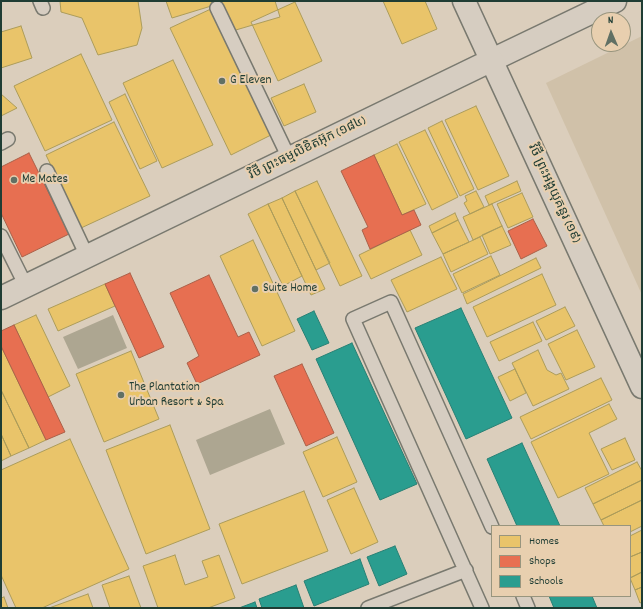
<!DOCTYPE html>
<html>
<head>
<meta charset="utf-8">
<style>
  body { margin:0 }
  #map { position:relative; width:643px; height:609px; overflow:hidden; background:#dbcebc; font-family:Dekko,sans-serif }
  canvas { display:block }
  .frame { position:absolute; inset:0; border:2px solid #1f3d34; pointer-events:none }
  .legend { position:absolute; left:491px; top:525px; width:140px; height:72px; box-sizing:border-box; background:#e8cfaf; border:1px solid #98957e; margin:0; padding:5px 7px; list-style:none; font-size:12px; color:#1f3d34 }
  .legend li { display:flex; align-items:center; gap:8px; height:20px }
  .legend b { width:20px; border:1px solid #98957e }
  .north { position:absolute; left:591px; top:12px; width:40px; height:40px; box-sizing:border-box; background:#e8cfaf; border:1px solid #98957e; border-radius:50%; rotate:358deg; font-size:11px; font-weight:700; line-height:16px; text-align:center; color:#1f3d34 }
  .north::after { content:''; display:block; margin:auto; width:14px; height:18px; background:#617064; clip-path:polygon(50% 0,100% 100%,50% 72%,0 100%) }
</style>
</head>
<body>
<div id="map">
<canvas width="643" height="609"></canvas>
<div class="frame"></div>
<ul class="legend">
<li><b style="height:11px;background:#e9c46a"></b>Homes</li>
<li><b style="height:11px;background:#e76f51"></b>Shops</li>
<li><b style="height:11px;background:#2a9d8f"></b>Schools</li>
</ul>
<div class="north">N</div>
</div>
<script>
const c = document.querySelector('canvas').getContext('2d');
c.lineJoin = 'round';
function paint(path, color) { c.fillStyle = color; c.fill(path, 'evenodd'); }
const toPath = rows => new Path2D(rows.map(r => 'M' + r).join(''));
function trace(path, color, width, dash) { c.strokeStyle = color; c.lineWidth = width; c.lineCap = dash ? 'butt' : 'round'; c.setLineDash(dash || []); c.stroke(path); }
function label(font, color, halo, rows, align = 'center') {
  c.font = font + ' Dekko,"Noto Sans Khmer",sans-serif'; c.lineWidth = 4; c.setLineDash([]); c.textBaseline = 'middle'; c.strokeStyle = halo; c.fillStyle = color; for (const [text, x, y, turn = 0] of rows) {
    c.save(); c.translate(x, y); c.rotate((+turn || 0) * Math.PI / 180); c.textAlign = isNaN(turn) ? turn : align; if (halo) c.strokeText(text, 0, 0); c.fillText(text, 0, 0); c.restore();
  }
}
const green = toPath([
  [642,36,642,295,546,83]
]);
const water = toPath([
  [113,315,127,348,78,369,63,337],
  [270,409,285,444,210,475,196,440]
]);
const homes = toPath([
  [60,1,138,1,142,28,137,45,98,55,82,18,61,12,60,1],
  [166,1,275,1,280,17,229,32,221,3,172,18,166,1],
  [383,1,425,1,437,29,402,44,383,1],
  [295,2,322,61,278,81,251,22,295,2],
  [213,8,273,134,231,155,170,28,213,8],
  [21,26,32,58,1,68,1,32,21,26],
  [81,54,112,120,45,151,14,86,81,54],
  [173,60,213,145,162,168,123,83,173,60],
  [304,84,316,112,284,126,271,98,304,84],
  [1,94,17,108,1,116,1,94],
  [125,94,157,161,140,169,109,102,125,94],
  [476,106,509,176,478,190,445,120,476,106],
  [442,121,474,189,460,196,428,128,442,121],
  [114,122,150,196,81,228,46,155,114,122],
  [425,130,458,197,432,210,399,142,425,130],
  [397,144,426,204,402,215,374,155,397,144],
  [317,181,362,276,340,286,295,191,317,181],
  [517,181,521,191,489,205,485,196,517,181],
  [295,191,330,263,316,270,282,198,295,191],
  [476,191,484,207,470,214,464,203,467,201,465,196,476,191],
  [522,193,533,217,508,228,497,204,522,193],
  [282,198,325,289,311,295,268,204,282,198],
  [268,204,302,276,283,286,248,214,268,204],
  [492,204,502,226,473,240,463,217,492,204],
  [455,213,458,220,432,233,429,226,455,213],
  [458,220,469,242,443,254,432,233,458,220],
  [502,226,511,245,490,254,482,235,502,226],
  [410,230,422,255,371,279,359,255,410,230],
  [480,237,488,254,451,272,443,254,480,237],
  [253,240,295,331,262,346,220,256,253,240],
  [491,256,500,275,462,293,453,274,491,256],
  [441,257,457,289,407,312,391,280,441,257],
  [536,258,541,268,467,304,463,294,536,258],
  [542,274,556,305,487,337,473,307,542,274],
  [105,284,115,306,58,331,48,309,105,284],
  [565,307,575,326,546,340,536,321,565,307],
  [36,315,70,386,48,397,14,325,36,315],
  [533,322,542,341,499,361,490,342,533,322],
  [577,330,595,367,566,380,548,344,577,330],
  [1,346,46,440,29,448,1,390,1,346],
  [538,350,547,370,556,375,561,373,569,389,533,406,512,363,538,350],
  [131,351,159,419,104,442,76,374,131,351],
  [515,369,526,393,510,401,498,377,515,369],
  [601,378,612,400,531,439,520,417,601,378],
  [1,390,29,448,11,456,1,434,1,390],
  [609,404,617,419,589,433,609,474,558,498,531,442,609,404],
  [170,425,210,529,146,554,106,450,170,425],
  [1,434,11,456,1,461,1,434],
  [337,437,357,482,323,497,303,452,337,437],
  [625,438,635,460,612,470,601,449,625,438],
  [70,439,129,569,42,608,16,608,1,575,1,470,70,439],
  [637,462,642,471,642,480,593,504,585,488,637,462],
  [642,480,642,500,601,520,593,504,642,480],
  [354,488,378,542,351,554,327,500,354,488],
  [304,491,328,551,242,584,219,524,304,491],
  [642,500,642,526,630,532,630,526,604,526,601,520,642,500],
  [642,530,642,552,630,557,630,536,642,530],
  [642,552,642,572,630,578,630,557,642,552],
  [175,555,185,585,208,577,202,561,219,555,235,598,208,608,158,608,143,566,175,555],
  [642,572,642,587,635,590,630,578,642,572],
  [129,576,141,608,110,608,102,585,129,576],
  [642,587,642,602,640,603,635,590,642,587],
  [88,594,93,608,49,608,88,594],
  [4,597,8,608,1,608,1,598,4,597]
]);
const shops = toPath([
  [29,153,69,234,22,257,1,213,1,167,29,153],
  [374,155,402,215,414,210,421,225,370,249,362,230,368,227,341,171,374,155],
  [533,219,547,246,521,259,508,231,533,219],
  [130,273,164,347,139,358,105,284,130,273],
  [209,275,238,337,249,332,260,355,197,384,187,363,199,356,170,293,209,275],
  [14,325,65,432,46,440,1,346,1,331,14,325],
  [302,364,334,433,306,446,274,376,302,364]
]);
const schools = toPath([
  [461,308,512,418,466,439,415,328,461,308],
  [314,311,329,343,312,350,297,319,314,311],
  [352,343,417,484,380,500,316,359,352,343],
  [522,443,560,526,517,526,487,459,522,443],
  [395,546,407,574,379,586,367,557,395,546],
  [360,559,369,584,314,606,304,581,360,559],
  [296,585,304,608,262,608,259,599,296,585],
  [549,596,592,596,597,608,554,608,549,596],
  [255,602,257,608,239,608,255,602]
]);
const service = toPath([
  [40,1,43,8],
  [217,8,289,158],
  [1,143,8,139],
  [47,171,87,256],
  [1,236,26,286],
  [523,596,528,608],
  [368,608,466,570],
  [482,608,353,319,391,302,492,527]
]);
const minor = toPath([
  [492,60,615,1]
]);
const tertiary = toPath([
  [464,1,642,387],
  [1,298,492,60]
]);
const markers = [
  [222,81,4,"#617064"],
  [14,180,4,"#617064"],
  [255,289,4,"#617064"],
  [121,395,4,"#617064"]
];
const poiNames = [
  ["G Eleven",230,81],
  ["Me Mates",22,180],
  ["Suite Home",263,289],
  ["The Plantation",129,388],
  ["Urban Resort & Spa",129,403]
];
const streetNames = [
  ["វិថី ព្រះធម្មលិខិតអ៊ុក (១៨៤)",308,149,-26],
  ["វិថី ព្រះអង្គយុគន្ធរ (១៩)",553,194,65]
];
paint(green, '#d0c1a9');
paint(water, '#ada691');
paint(homes, '#e9c46a');
trace(homes, '#ac9c5a', 1);
paint(shops, '#e76f51');
trace(shops, '#ab6048', 1);
paint(schools, '#2a9d8f');
trace(schools, '#278074', 1);
trace(service, '#79796f', 16);
trace(minor, '#79796f', 25);
trace(tertiary, '#79796f', 25);
trace(service, '#d6cdc1', 13);
trace(minor, '#d6cdc1', 22);
trace(tertiary, '#d6cdc1', 22);
for (const [x, y, r, color] of markers) { const dot = new Path2D(); dot.arc(x, y, r, 0, 2 * Math.PI); c.fillStyle = color; c.fill(dot); trace(dot, '#e8cfaf', 1.5); }
label('13px', '#1f3d34', '#e8cfaf', poiNames, 'left');
label('13px', '#1f3d34', '#e8cfaf', streetNames);
</script>
</body>
</html>
